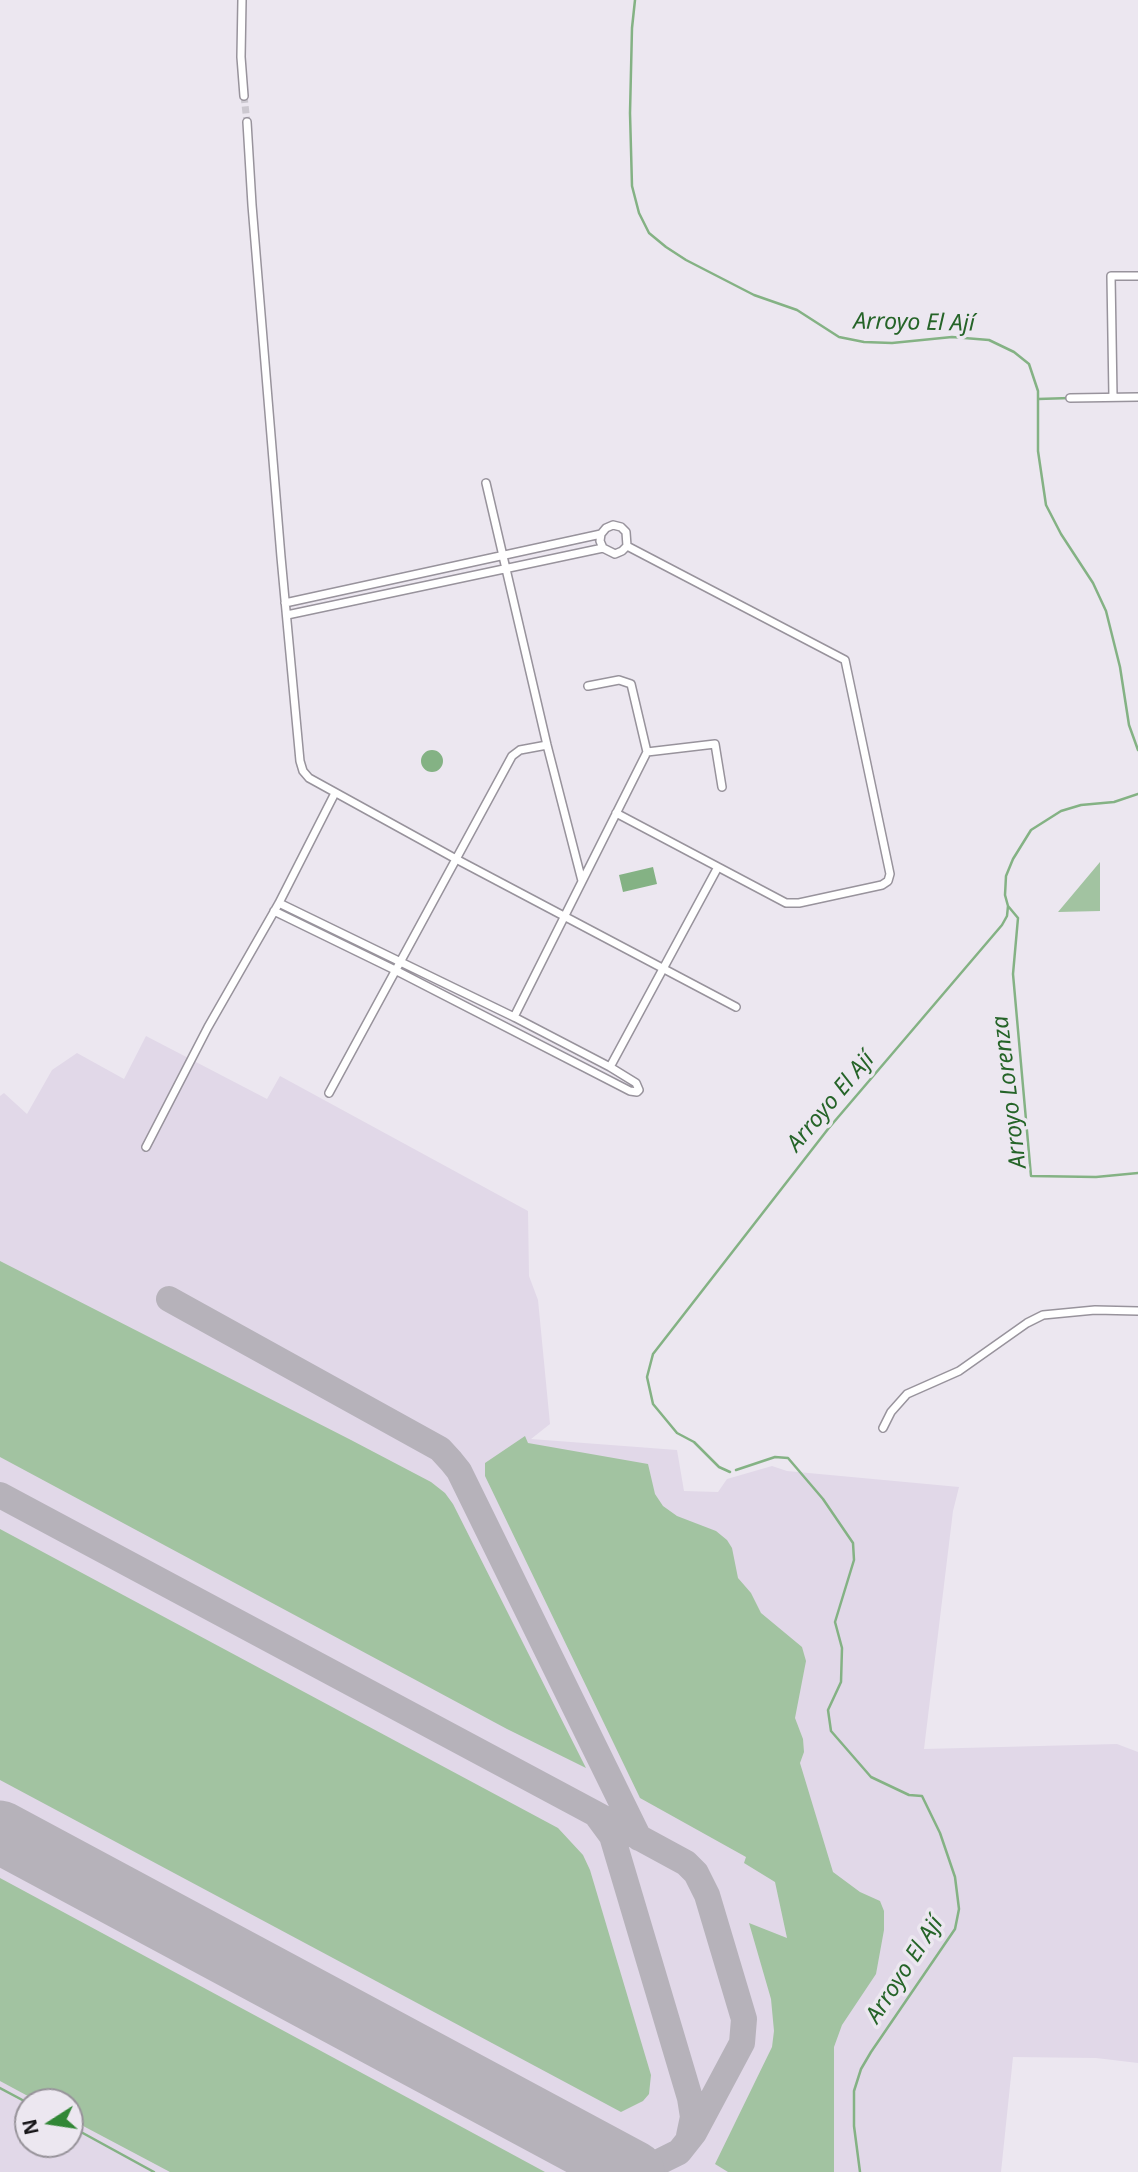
<!DOCTYPE html>
<html>
<head>
<meta charset="utf-8">
<style>
  body { margin:0 }
  #map { position:relative; width:1138px; height:2172px; overflow:hidden; background:#ece7f0; font-family:"Noto Sans",sans-serif }
  canvas { display:block }
  .north { position:absolute; left:14px; top:2088px; width:70px; height:70px; box-sizing:border-box; background:#ece7f0; border:2px solid #97939a; border-radius:50%; rotate:258deg; font-size:19px; font-weight:700; line-height:28px; text-align:center; color:#18161a }
  .north::after { content:''; display:block; margin:auto; width:24px; height:32px; background:#318736; clip-path:polygon(50% 0,100% 100%,50% 72%,0 100%) }
</style>
</head>
<body>
<div id="map">
<canvas width="1138" height="2172"></canvas>
<div class="north">N</div>
</div>
<script>
const c = document.querySelector('canvas').getContext('2d');
c.lineJoin = 'round';
function paint(path, color) { c.fillStyle = color; c.fill(path, 'evenodd'); }
const toPath = rows => new Path2D(rows.map(r => 'M' + r).join(''));
function trace(path, color, width, dash) { c.strokeStyle = color; c.lineWidth = width; c.lineCap = dash ? 'butt' : 'round'; c.setLineDash(dash || []); c.stroke(path); }
function label(font, color, halo, rows, align = 'center') {
  c.font = font + ' "Noto Sans",sans-serif'; c.lineWidth = 7; c.setLineDash([]); c.textBaseline = 'middle'; c.strokeStyle = halo; c.fillStyle = color; for (const [text, x, y, turn = 0] of rows) {
    c.save(); c.translate(x, y); c.rotate((+turn || 0) * Math.PI / 180); c.textAlign = isNaN(turn) ? turn : align; if (halo) c.strokeText(text, 0, 0); c.fillText(text, 0, 0); c.restore();
  }
}
const built = toPath([
  [146,1036,267,1099,280,1076,528,1211,529,1276,538,1300,550,1424,531,1439,677,1450,684,1491,718,1492,727,1479,772,1466,787,1471,959,1487,953,1511,924,1749,1117,1744,1138,1752,1138,2063,1096,2058,1013,2057,1001,2172,0,2172,0,1096,4,1093,27,1114,52,1070,77,1053,124,1079],
  [28,2102,70,2102,70,2144,28,2144]
]);
const green = toPath([
  [1100,862,1100,911,1058,912],
  [0,1261,351,1440,431,1482,445,1493,453,1504,586,1768,507,1729,0,1457],
  [525,1436,528,1443,648,1464,655,1494,663,1506,677,1516,716,1531,727,1540,732,1548,738,1578,751,1593,761,1613,802,1647,806,1661,795,1718,803,1739,804,1752,800,1763,833,1872,860,1892,880,1901,884,1911,884,1930,876,1974,842,2025,834,2047,834,2172,728,2172,715,2164,772,2047,774,2031,771,1999,749,1923,787,1938,775,1882,744,1863,746,1857,640,1798,485,1476,485,1463],
  [0,1529,558,1828,583,1855,590,1870,651,2075,649,2094,643,2101,621,2112,0,1780],
  [0,1878,412,2100,545,2172,170,2172,70,2119,70,2102,39,2102,0,2081]
]);
const water = toPath([
  '421 761a11 11 0 1 1 22 0a11 11 0 1 1-22 0Z',
  [653,867,657,884,623,892,619,875]
]);
const stream = toPath([
  [635,0,632,28,630,113,632,186,639,213,649,233,666,247,686,260,754,295,797,310,839,337,864,342,892,343,952,337,989,340,1014,352,1029,364,1038,391,1038,451,1046,505,1061,534,1093,583,1106,611,1120,667,1129,725,1138,750],
  [1038,399,1070,398],
  [1008,906,1018,918,1013,974,1031,1176,1096,1177,1138,1173],
  [736,1470,775,1457,788,1458,823,1499,853,1543,854,1560,835,1622,842,1648,841,1682,828,1710,831,1731,871,1777,909,1795,922,1796,940,1833,955,1877,959,1909,955,1929,871,2052,861,2069,854,2091,854,2126,860,2172],
  [730,1472,719,1467,694,1442,677,1433,653,1404,647,1377,653,1354,828,1129,1002,925,1007,916,1008,906,1005,895,1006,876,1013,859,1031,830,1061,811,1081,805,1114,802,1138,794],
  [0,2088,28,2103],
  [70,2126,154,2172]
]);
const taxiway = toPath([
  [169,1299,440,1449,451,1461,459,1471,639,1838],
  [0,1495,594,1813,686,1863,696,1873,707,1895,744,2019,742,2043,694,2133,679,2152,659,2162,638,2166,611,2160],
  [598,1817,612,1836,690,2098,693,2117,689,2136]
]);
const runway = toPath([
  [0,1832,633,2172]
]);
const minorTunnel = toPath([
  [244,96,247,122]
]);
const minor = toPath([
  [242,0,241,57,244,96],
  [247,122,252,205,281,557,300,761,303,771,309,778,456,859,736,1007],
  [1113,397,1111,276,1138,276],
  [1070,398,1138,397],
  [486,483,547,745,582,881],
  [285,603,601,534],
  [287,615,603,548,615,554,622,551,627,546,626,532,621,527,613,525,606,528,601,534,600,541,603,548],
  [647,752,715,744,722,787],
  [616,813,786,903,799,903,882,885,888,881,890,874,845,660,627,546],
  [274,911,395,970,630,1091,637,1092,639,1090,636,1083,610,1067,514,1017,279,903],
  [514,1017,647,752,631,684,619,680,588,686],
  [610,1067,718,867],
  [329,1093,512,756,520,750,547,745],
  [146,1147,208,1027,279,903,335,793],
  [883,1428,891,1412,907,1394,959,1371,1027,1323,1043,1315,1095,1310,1138,1311]
]);
const waterNames = [
  ["Arroyo El Ají",914,323,1],
  ["Arroyo Lorenza",1010,1092,-97],
  ["Arroyo El Ají",831,1102,-50],
  ["Arroyo El Ají",905,1970,-57]
];
paint(built, '#e1d8e8');
paint(green, '#a2c3a1');
paint(water, '#84b284');
trace(stream, '#84b284', 2.5);
trace(taxiway, '#b6b2ba', 26);
trace(runway, '#b6b2ba', 63);
trace(minorTunnel, '#ccc8d0', 7, [7, 3.5]);
trace(minor, '#98939c', 10);
trace(minor, '#fff', 7);
label('italic 23px', '#256428', '#ece7f0', waterNames);
</script>
</body>
</html>
